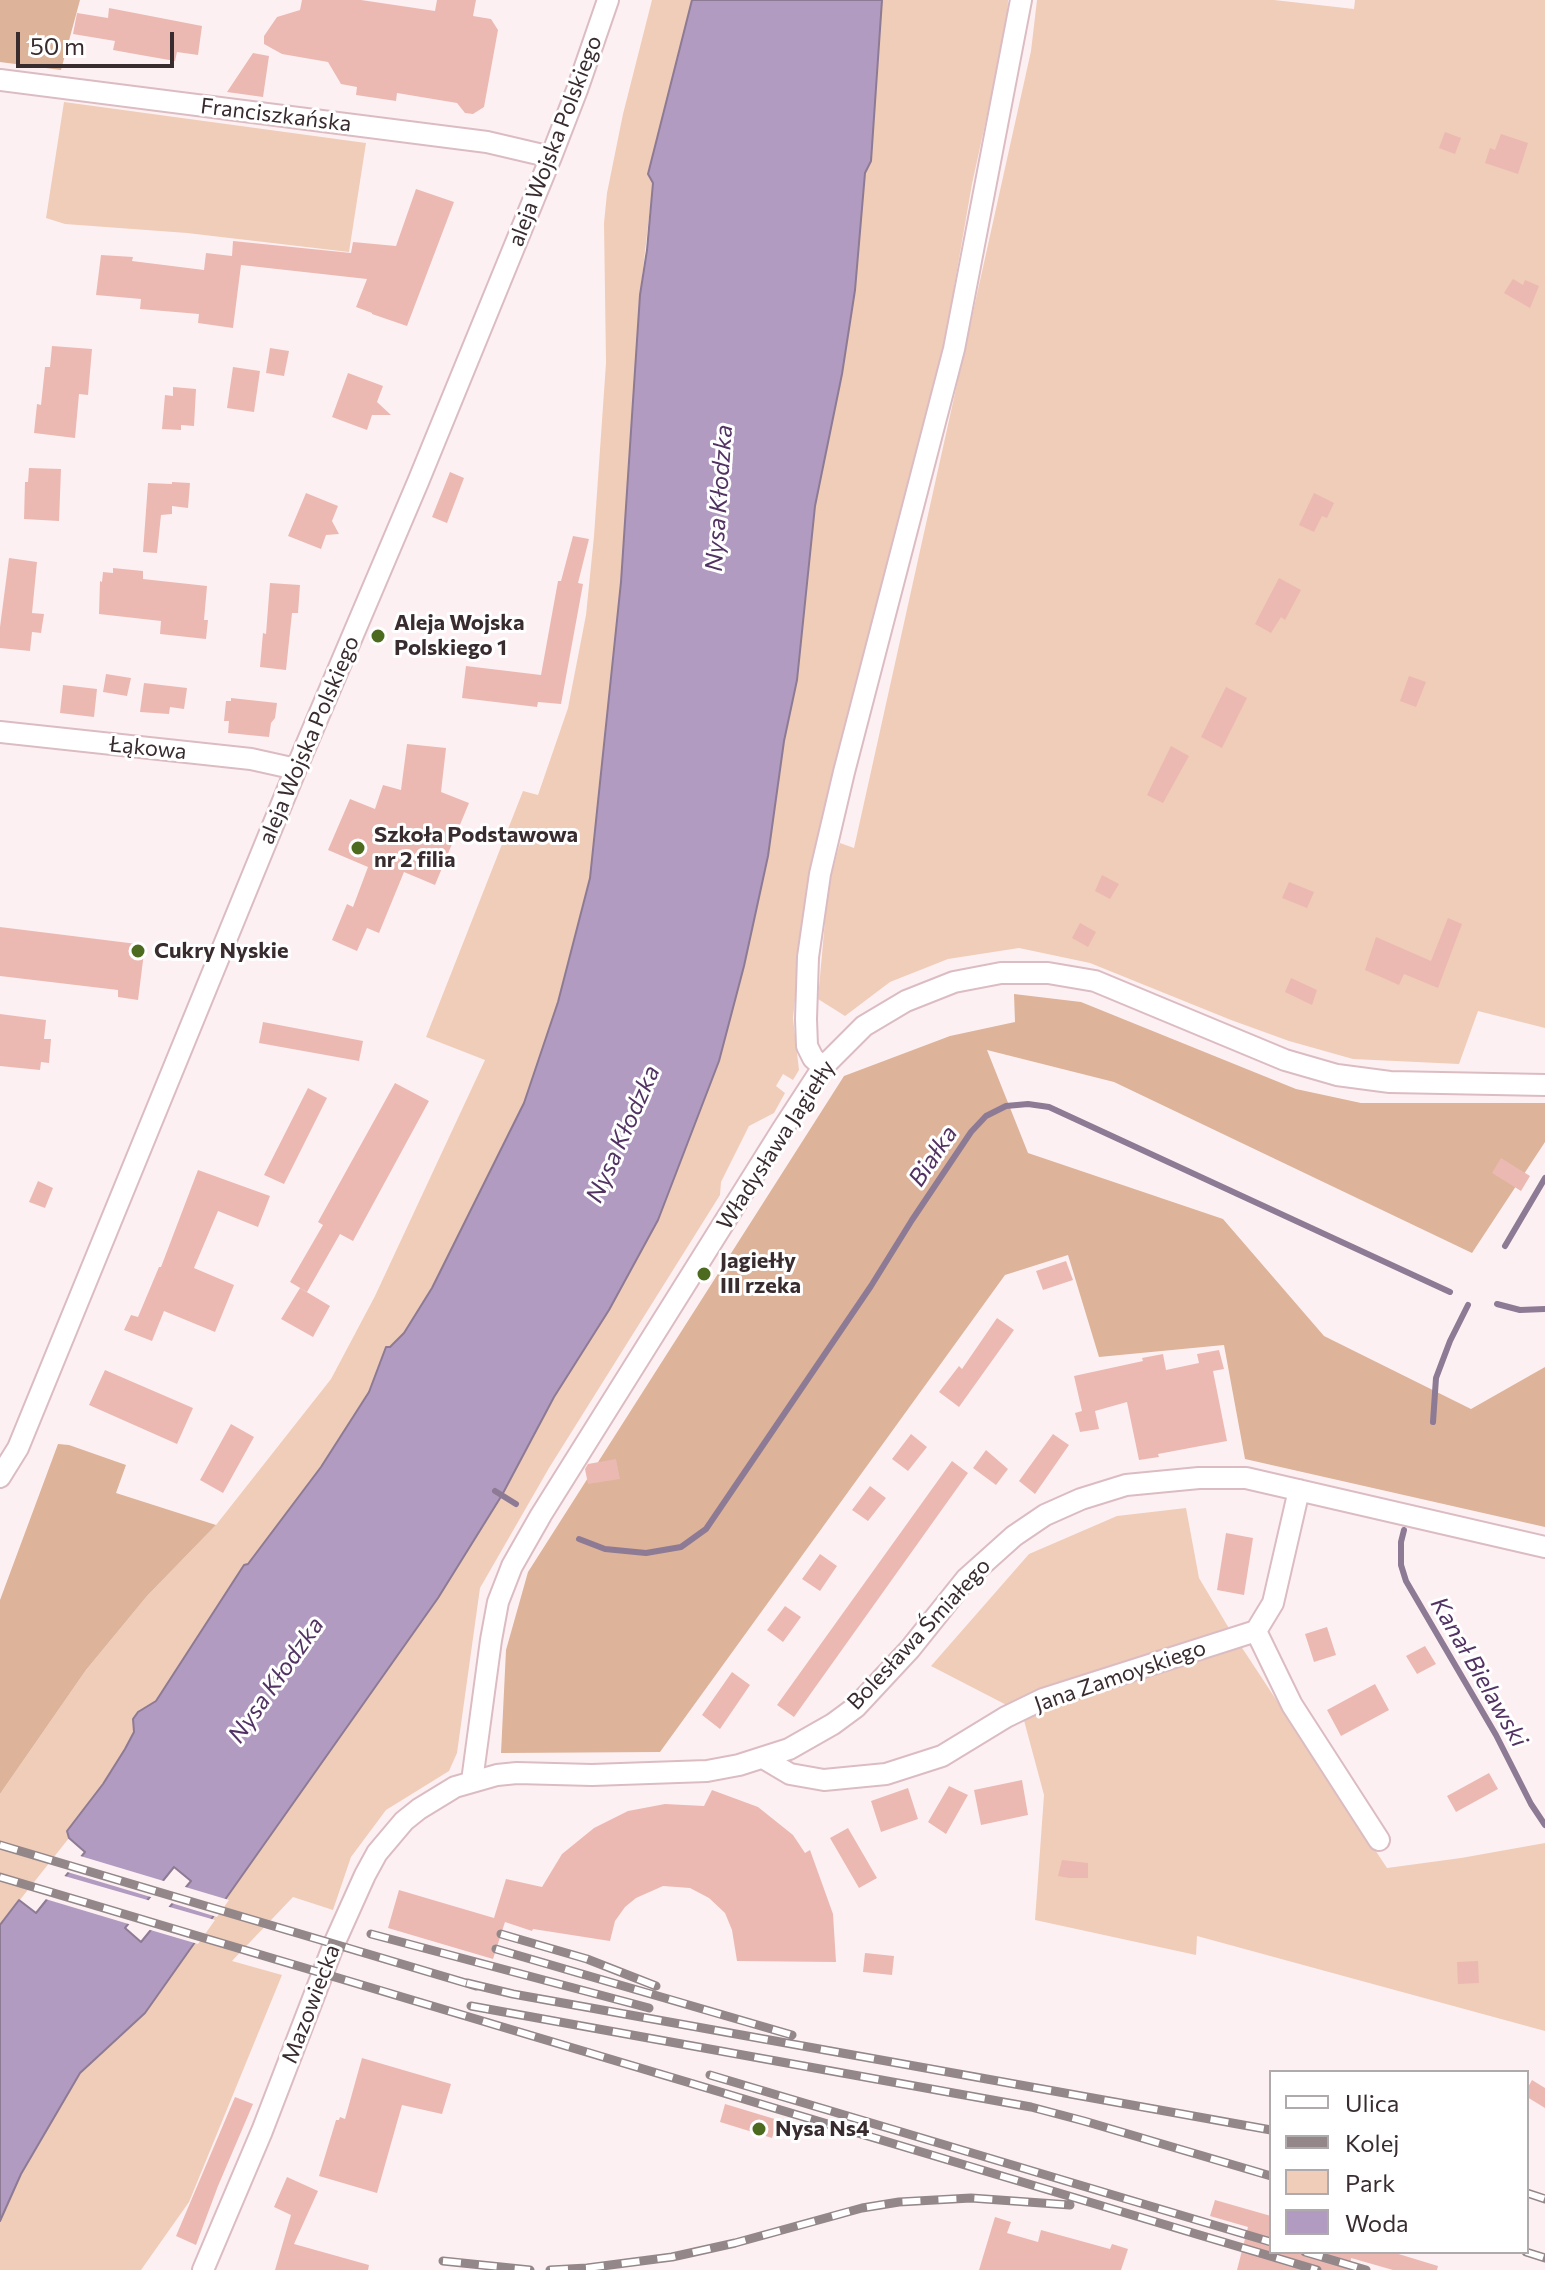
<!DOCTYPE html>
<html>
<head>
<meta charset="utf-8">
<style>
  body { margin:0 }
  #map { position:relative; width:1545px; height:2270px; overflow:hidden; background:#fdf0f3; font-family:Commissioner,sans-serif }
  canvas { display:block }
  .legend { position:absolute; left:1269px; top:2070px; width:260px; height:184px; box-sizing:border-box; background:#fff; border:2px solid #afabac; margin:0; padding:10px 14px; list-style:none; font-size:24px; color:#382c2f }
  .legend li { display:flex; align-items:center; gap:16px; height:40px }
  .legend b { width:40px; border:2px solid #afabac }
  .scale { position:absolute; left:16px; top:32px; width:158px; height:36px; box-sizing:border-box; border:4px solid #382c2f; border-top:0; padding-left:10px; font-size:24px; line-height:28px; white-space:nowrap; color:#382c2f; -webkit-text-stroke:6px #fff; paint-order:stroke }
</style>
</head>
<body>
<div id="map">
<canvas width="1545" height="2270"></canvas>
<ul class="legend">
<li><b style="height:10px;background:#fff"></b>Ulica</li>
<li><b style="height:10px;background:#93878a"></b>Kolej</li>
<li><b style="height:22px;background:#f0cdb8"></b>Park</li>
<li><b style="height:22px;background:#b29bc0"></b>Woda</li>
</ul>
<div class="scale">50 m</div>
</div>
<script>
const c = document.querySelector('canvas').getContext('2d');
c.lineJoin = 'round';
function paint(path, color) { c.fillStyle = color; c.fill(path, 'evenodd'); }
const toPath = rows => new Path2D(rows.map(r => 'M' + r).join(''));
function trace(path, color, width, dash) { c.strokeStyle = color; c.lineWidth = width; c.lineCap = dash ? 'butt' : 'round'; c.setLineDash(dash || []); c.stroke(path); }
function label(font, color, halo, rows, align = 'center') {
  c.font = font + ' Commissioner,sans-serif'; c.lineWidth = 6; c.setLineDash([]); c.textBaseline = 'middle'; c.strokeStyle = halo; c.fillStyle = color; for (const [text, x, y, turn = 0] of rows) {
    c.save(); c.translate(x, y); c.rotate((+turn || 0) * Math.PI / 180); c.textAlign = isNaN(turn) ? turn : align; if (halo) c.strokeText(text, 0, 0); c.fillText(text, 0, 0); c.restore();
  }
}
const green = toPath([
  [652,0,692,0,648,174,653,183,640,295,621,582,590,878,558,1002,524,1102,432,1288,404,1333,390,1347,386,1348,369,1392,321,1467,248,1564,244,1565,156,1701,138,1712,133,1719,134,1732,125,1749,103,1784,67,1831,69,1838,0,1925,0,1794,86,1670,147,1596,216,1525,331,1379,375,1296,485,1060,426,1037,523,791,538,795,568,708,586,615,594,536,606,363,604,223,607,193,623,114],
  [882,0,1008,0,1007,24,972,184,941,362,807,892,793,1018,799,1070,793,1080,783,1074,776,1086,785,1093,774,1113,749,1126,721,1182,720,1195,549,1468,480,1588,457,1753,449,1771,386,1810,351,1857,333,1910,293,1897,232,1961,282,1975,189,2202,141,2270,0,2270,0,2221,21,2174,80,2073,145,2013,438,1598,502,1495,554,1397,609,1310,658,1220,719,1061,744,966,768,856,784,741,797,680,815,506,865,173,871,161],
  [1037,0,1274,0,1354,9,1355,0,1545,0,1545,1028,1478,1011,1459,1064,1353,1059,1289,1041,1231,1020,1090,963,1019,948,948,959,890,982,845,1016,818,999,828,887,840,843,854,848,1031,51],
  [64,102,366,143,349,252,187,233,65,224,46,218],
  [1186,1508,1199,1578,1227,1625,1387,1868,1461,1858,1545,1843,1545,2031,1197,1936,1196,1955,1035,1920,1044,1795,1022,1713,931,1666,1029,1554,1117,1516]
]);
const forest = toPath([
  [0,0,80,0,61,70,0,62],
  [1014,994,1081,1002,1296,1089,1361,1103,1545,1103,1545,1142,1472,1253,1114,1082,987,1050,1028,1153,1223,1219,1324,1336,1471,1409,1545,1367,1545,1527,1245,1459,1224,1345,1099,1357,1068,1255,1005,1275,660,1752,501,1753,506,1650,528,1572,844,1076,950,1036,1015,1022],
  [58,1444,69,1445,126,1465,116,1493,216,1525,147,1596,86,1670,0,1794,0,1600]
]);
const water = toPath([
  [692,0,882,0,871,161,865,173,855,290,842,374,815,506,797,680,784,741,768,856,744,966,719,1061,658,1220,609,1310,554,1397,502,1495,438,1598,145,2013,80,2073,21,2174,0,2221,0,1925,19,1900,36,1913,85,1852,69,1838,67,1831,103,1784,125,1749,134,1732,133,1719,138,1712,156,1701,244,1565,248,1564,321,1467,369,1392,386,1347,390,1347,404,1333,432,1288,524,1103,558,1002,590,878,621,582,640,295,647,250,653,183,648,174,692,0],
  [174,1867,191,1881,141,1942,125,1928,174,1867]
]);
const pier = toPath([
  [77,1855,167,1882,154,1898,64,1871],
  [61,1875,151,1901,132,1925,42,1898],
  [182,1886,229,1900,217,1917,168,1902],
  [166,1906,215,1920,198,1944,147,1929]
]);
const stream = toPath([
  [1505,1246,1545,1178],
  [1497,1304,1520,1310,1545,1309],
  [1433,1422,1436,1378,1450,1341,1468,1305],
  [495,1491,516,1504],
  [1404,1530,1401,1542,1401,1565,1406,1581,1496,1735,1531,1804,1545,1825],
  [579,1539,605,1549,646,1553,681,1547,706,1529,871,1286,912,1220,971,1132,986,1116,1006,1106,1028,1104,1049,1107,1450,1292]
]);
const building = toPath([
  [302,0,361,0,435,11,437,0,476,0,473,16,491,19,498,30,484,107,473,114,465,113,457,103,397,93,396,101,356,95,357,87,341,84,328,62,282,54,264,44,264,36,277,17,300,10],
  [109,8,202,26,198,55,177,52,175,61,135,54,113,50,115,41,73,34,77,13,108,18],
  [253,53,269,56,263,97,227,92],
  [1445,132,1461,138,1455,154,1439,148],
  [1501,134,1528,143,1518,174,1485,163,1490,148,1495,150],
  [416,189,454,202,407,326,372,314,372,313,356,307,367,279,241,265,233,328,198,323,199,314,140,309,141,299,96,295,101,255,133,257,132,261,204,270,206,253,232,256,233,241,351,253,353,242,396,246],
  [1513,279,1523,285,1525,280,1539,286,1530,308,1504,293],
  [52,346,92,349,88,395,79,394,75,438,34,433,37,404,41,405,45,367,50,367],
  [270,348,289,351,284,376,266,373],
  [233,367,260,371,254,412,227,408],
  [348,373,383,386,377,402,391,415,372,415,367,430,332,417],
  [173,387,196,389,194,426,181,425,181,430,162,429,165,395,173,396],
  [29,468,61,469,59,521,24,519,25,482,28,482],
  [450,472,464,478,447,523,432,517],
  [172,482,190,483,188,508,172,506,172,514,161,515,157,553,143,552,148,483,172,484],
  [306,493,338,506,332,521,339,534,326,535,321,549,288,536],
  [1314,493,1334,503,1327,518,1322,516,1314,532,1299,525],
  [573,536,589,539,578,583,583,584,561,704,538,702,537,707,462,698,466,666,541,675,558,581,561,581],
  [9,558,37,562,32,613,44,614,41,633,32,632,30,651,0,648,0,627],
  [113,568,143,571,143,579,207,586,204,620,208,620,206,639,160,634,161,621,99,614,100,581,102,582,103,572,113,573],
  [1279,578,1301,590,1285,620,1281,617,1271,633,1255,624],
  [270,583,300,585,298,613,292,613,286,670,260,667,263,633,266,634],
  [106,674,131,678,127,696,103,692],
  [1409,676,1426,682,1416,707,1400,701],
  [144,683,187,688,184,709,170,707,169,714,140,712],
  [63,685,97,689,94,717,60,713],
  [1226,687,1247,698,1222,748,1201,737],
  [231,698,277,703,275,718,271,723,269,737,228,733,229,721,224,721,226,701,231,701],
  [407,744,446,748,441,792,469,803,435,885,404,872,379,933,367,928,357,951,332,940,347,904,353,907,368,867,328,850,350,799,375,809,383,785,401,790],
  [1171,746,1189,756,1163,803,1147,795],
  [1102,875,1119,884,1110,899,1095,891],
  [1289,882,1314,892,1307,908,1282,898],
  [1448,918,1462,924,1438,988,1404,974,1399,985,1365,970,1376,937,1431,961],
  [1080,923,1096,932,1088,947,1072,938],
  [0,927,145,945,138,1000,118,997,118,990,0,976],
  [1291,978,1317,990,1312,1005,1285,992],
  [0,1014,46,1020,44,1039,51,1039,49,1063,41,1062,40,1070,0,1066],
  [263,1022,363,1041,359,1061,259,1043],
  [395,1083,429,1101,353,1241,340,1234,307,1292,290,1282,323,1225,318,1222],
  [308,1088,327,1098,284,1184,264,1175],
  [1501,1158,1530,1176,1521,1191,1492,1173],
  [198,1170,270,1196,258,1227,218,1211,194,1268,234,1285,215,1332,164,1311,152,1341,124,1330,131,1315,138,1317,159,1267,161,1267],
  [38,1181,53,1188,45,1208,29,1202],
  [1066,1261,1073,1280,1043,1290,1036,1271],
  [300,1288,330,1306,313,1337,281,1319],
  [997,1318,1014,1330,959,1407,939,1392,959,1366,962,1369],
  [1219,1350,1224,1369,1213,1371,1227,1441,1158,1454,1159,1457,1139,1460,1127,1402,1095,1411,1099,1429,1080,1432,1075,1413,1082,1411,1074,1376,1143,1361,1142,1358,1163,1354,1166,1370,1199,1363,1197,1354],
  [105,1370,193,1408,177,1444,89,1405],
  [231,1424,254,1437,223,1493,200,1480],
  [911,1434,927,1447,908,1471,892,1459],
  [1053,1434,1069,1445,1035,1494,1019,1481],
  [986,1450,1008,1469,996,1485,973,1468],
  [616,1459,620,1479,588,1484,585,1469,588,1464],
  [952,1461,968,1473,794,1717,777,1705],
  [870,1486,886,1498,868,1521,852,1510],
  [1226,1533,1253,1538,1244,1595,1217,1590],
  [820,1554,837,1566,820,1591,802,1579],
  [785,1606,801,1617,783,1642,767,1630],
  [1327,1627,1336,1655,1314,1662,1305,1634],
  [1425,1646,1436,1664,1417,1674,1406,1656],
  [732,1672,750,1685,720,1729,702,1715],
  [1375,1684,1389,1710,1341,1736,1327,1710],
  [1489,1773,1498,1789,1456,1812,1447,1796],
  [1022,1780,1028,1815,981,1825,974,1790],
  [949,1786,968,1795,946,1834,928,1822],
  [908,1788,918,1819,881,1832,871,1801],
  [712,1790,758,1807,793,1835,805,1853,810,1850,833,1914,836,1962,737,1961,732,1930,725,1913,709,1898,690,1888,663,1886,636,1898,625,1907,615,1921,610,1941,533,1929,532,1931,505,1922,493,1959,388,1928,399,1890,494,1918,506,1879,542,1887,562,1854,594,1828,628,1811,665,1804,704,1806],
  [848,1828,877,1878,859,1888,830,1838],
  [1062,1860,1088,1863,1088,1878,1069,1878,1058,1876],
  [865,1953,894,1956,892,1975,863,1972],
  [1478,1961,1479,1983,1458,1984,1457,1962],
  [362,2058,451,2084,442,2114,402,2105,377,2193,319,2176,336,2120,339,2120,340,2117,345,2119],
  [1532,2080,1545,2088,1545,2108,1527,2097,1527,2089],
  [235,2097,253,2104,218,2186,196,2245,176,2236],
  [725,2104,778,2120,772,2138,720,2122],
  [287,2177,318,2191,294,2244,369,2265,368,2270,275,2270,291,2215,274,2207],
  [1215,2200,1271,2216,1271,2252,1392,2252,1438,2266,1437,2270,1393,2270,1351,2258,1350,2270,1237,2270,1248,2227,1210,2216],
  [995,2217,1011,2222,1007,2233,1038,2242,1041,2230,1110,2249,1112,2244,1128,2249,1121,2270,979,2270]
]);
const minor = toPath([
  [0,80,487,142,551,157],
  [0,732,251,759,296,769],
  [823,1067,813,1058,807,1046,806,1019,808,957,820,874,844,772,954,349,1021,0],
  [0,1477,18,1448,296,769,418,482,551,157,577,90,608,0],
  [1299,1490,1273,1603,1256,1631,1292,1705,1379,1840],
  [763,1758,790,1774,824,1780,886,1774,942,1756,1006,1717,1043,1699,1256,1631],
  [472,1781,491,1640,498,1602,512,1566,541,1515,782,1130,823,1067,864,1026,906,1001,954,982,1001,973,1048,973,1095,981,1285,1060,1337,1075,1390,1082,1545,1085],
  [203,2270,262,2131,334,1944,365,1875,377,1853,404,1821,419,1809,455,1787,497,1775,517,1773,592,1775,707,1771,739,1765,789,1749,833,1724,856,1707,910,1649,966,1579,1014,1536,1045,1515,1081,1499,1126,1485,1199,1478,1246,1478,1545,1547]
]);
const rail = toPath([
  [0,1845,476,1986],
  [0,1877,1317,2270],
  [371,1934,649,2008],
  [501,1934,587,1959,656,1986],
  [496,1949,792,2035],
  [467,1983,513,1994,1271,2130],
  [471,2006,1031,2107,1084,2121,1271,2176],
  [710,2075,1271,2242],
  [1527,2193,1545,2199],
  [1305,2252,1366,2270],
  [1526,2252,1545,2258],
  [443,2261,530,2270],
  [550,2270,587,2268,672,2257,735,2243,862,2208,899,2202,971,2198,1070,2205]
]);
const markers = [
  [378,636,8,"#4d6b1f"],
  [358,848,8,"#4d6b1f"],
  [138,951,8,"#4d6b1f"],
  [704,1274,8,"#4d6b1f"],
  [759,2129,8,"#4d6b1f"]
];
const streetNames = [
  ["Franciszkańska",276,115,7],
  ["aleja Wojska Polskiego",555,141,-69],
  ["aleja Wojska Polskiego",309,740,-67],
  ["Łąkowa",148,748,6],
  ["Władysława Jagiełły",776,1145,-57],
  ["Bolesława Śmiałego",919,1634,-47],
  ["Jana Zamoyskiego",1120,1676,-19],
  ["Mazowiecka",311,2004,-69]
];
const poiNames = [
  ["Aleja Wojska",394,623],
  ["Polskiego 1",394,648],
  ["Szkoła Podstawowa",374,835],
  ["nr 2 filia",374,860],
  ["Cukry Nyskie",154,951],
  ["Jagiełły",720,1261],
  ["III rzeka",720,1286],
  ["Nysa Ns4",775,2129]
];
const waterNames = [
  ["Nysa Kłodzka",719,498,-86],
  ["Nysa Kłodzka",623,1134,-66],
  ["Białka",933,1156,-56],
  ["Kanał Bielawski",1479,1672,60],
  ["Nysa Kłodzka",276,1680,-55]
];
paint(green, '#f0cdb8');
paint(forest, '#ddb39a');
paint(water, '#b29bc0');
trace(water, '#8d7a94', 2);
paint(pier, '#fdf0f3');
trace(stream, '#8d7a94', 6);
paint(building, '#ebb9b2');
trace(minor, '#dcbcc3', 24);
trace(minor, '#fff', 20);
trace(rail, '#93878a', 9);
trace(rail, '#fff', 6, [18]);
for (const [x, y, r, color] of markers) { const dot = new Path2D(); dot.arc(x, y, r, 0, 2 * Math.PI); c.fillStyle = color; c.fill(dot); trace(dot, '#fff', 3); }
label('22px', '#382c2f', '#fff', streetNames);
label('bold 22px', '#382c2f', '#fff', poiNames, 'left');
label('italic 24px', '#513263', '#fff', waterNames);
</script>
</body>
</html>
